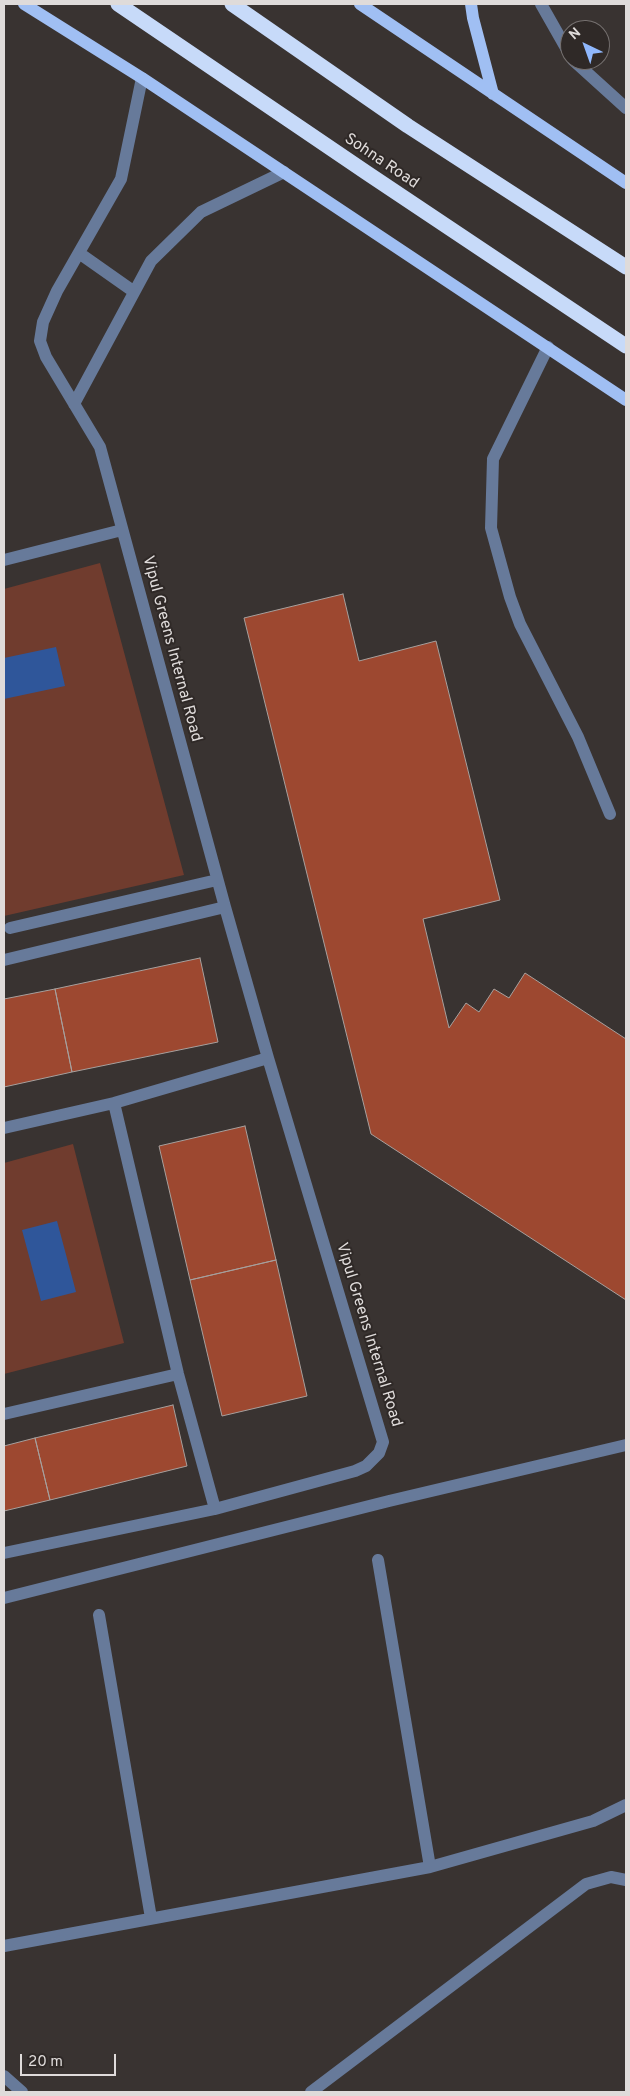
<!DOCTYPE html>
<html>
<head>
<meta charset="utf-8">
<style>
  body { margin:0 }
  #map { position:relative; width:630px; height:2096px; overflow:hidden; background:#393331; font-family:Overpass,sans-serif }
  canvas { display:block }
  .frame { position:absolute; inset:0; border:5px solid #dfdbda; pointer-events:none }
  .north { position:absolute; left:560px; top:20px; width:50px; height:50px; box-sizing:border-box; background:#2f2927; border:1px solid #75706f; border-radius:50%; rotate:318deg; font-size:14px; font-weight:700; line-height:20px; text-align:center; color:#dfdbda }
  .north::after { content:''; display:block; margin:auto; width:18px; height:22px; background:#90b8fd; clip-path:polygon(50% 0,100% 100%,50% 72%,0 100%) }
  .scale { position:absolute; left:20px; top:2054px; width:96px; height:22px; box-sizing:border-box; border:2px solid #dfdbda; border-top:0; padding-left:6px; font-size:15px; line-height:18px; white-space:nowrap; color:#dfdbda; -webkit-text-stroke:4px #2f2927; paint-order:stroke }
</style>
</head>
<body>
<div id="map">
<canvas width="630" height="2096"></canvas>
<div class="frame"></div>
<div class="north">N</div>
<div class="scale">20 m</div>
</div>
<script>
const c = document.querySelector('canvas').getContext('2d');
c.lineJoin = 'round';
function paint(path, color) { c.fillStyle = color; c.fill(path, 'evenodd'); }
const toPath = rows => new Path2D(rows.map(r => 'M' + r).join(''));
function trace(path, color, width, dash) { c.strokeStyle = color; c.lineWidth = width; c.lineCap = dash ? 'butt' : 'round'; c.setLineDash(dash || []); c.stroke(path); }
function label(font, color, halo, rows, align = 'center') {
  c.font = font + ' Overpass,sans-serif'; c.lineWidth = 4; c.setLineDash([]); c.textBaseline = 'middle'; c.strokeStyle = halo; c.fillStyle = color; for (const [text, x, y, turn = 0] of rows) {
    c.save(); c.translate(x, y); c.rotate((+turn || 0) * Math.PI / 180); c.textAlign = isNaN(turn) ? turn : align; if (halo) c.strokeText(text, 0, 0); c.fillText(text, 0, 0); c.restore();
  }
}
const green = toPath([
  [100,563,184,875,4,916,4,589],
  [73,1144,124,1343,4,1374,4,1163]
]);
const water = toPath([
  [56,647,65,686,4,699,4,658],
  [57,1221,76,1292,41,1301,22,1230]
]);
const building = toPath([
  [343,594,359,661,436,641,500,900,423,919,449,1028,466,1003,479,1012,494,989,509,998,525,973,626,1039,626,1300,371,1134,244,618,343,594],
  [200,958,218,1042,72,1072,55,989,200,958],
  [55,989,72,1072,4,1087,4,999,55,989],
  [245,1126,276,1260,190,1280,159,1146,245,1126],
  [276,1260,307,1396,222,1416,190,1280,276,1260],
  [173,1405,187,1466,50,1500,35,1438,173,1405],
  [35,1438,50,1500,4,1511,4,1446,35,1438]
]);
const minor = toPath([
  [541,4,570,55],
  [573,60,626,108],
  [79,253,133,291],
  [548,347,493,459,491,528,510,597,520,624,578,737,610,814],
  [74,404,151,261,201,212,284,172],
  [4,560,122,530],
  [10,928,217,880],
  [4,960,225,907],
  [114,1103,178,1374,215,1509],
  [4,1128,114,1103,268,1058],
  [4,1414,178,1374],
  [4,1553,215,1509,355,1471,366,1466,379,1453,383,1442,268,1058,225,907,100,447,46,357,40,341,43,322,57,291,121,179,142,78],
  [378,1560,430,1867],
  [4,1598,389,1501,626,1445],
  [99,1615,151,1918],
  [4,1946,430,1867,593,1821,626,1805],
  [4,2076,22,2092],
  [311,2092,586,1884,611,1877,626,1880]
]);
const major = toPath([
  [24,4,142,78,626,400],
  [360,4,626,183],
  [471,4,473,18,493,94]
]);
const highway = toPath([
  [118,4,367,173,626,346],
  [232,4,408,126,626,267]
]);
const streetNames = [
  ["Sohna Road",381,162,34],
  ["Vipul Greens Internal Road",171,649,75],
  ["Vipul Greens Internal Road",368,1335,73]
];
paint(green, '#703c2e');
paint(water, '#2f569a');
paint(building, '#9d4830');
trace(building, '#a7a09d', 1);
trace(minor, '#677a9a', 12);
trace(major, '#a0bff3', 12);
trace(highway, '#c7daf9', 15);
label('16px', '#dfdbda', '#2f2927', streetNames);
</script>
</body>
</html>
